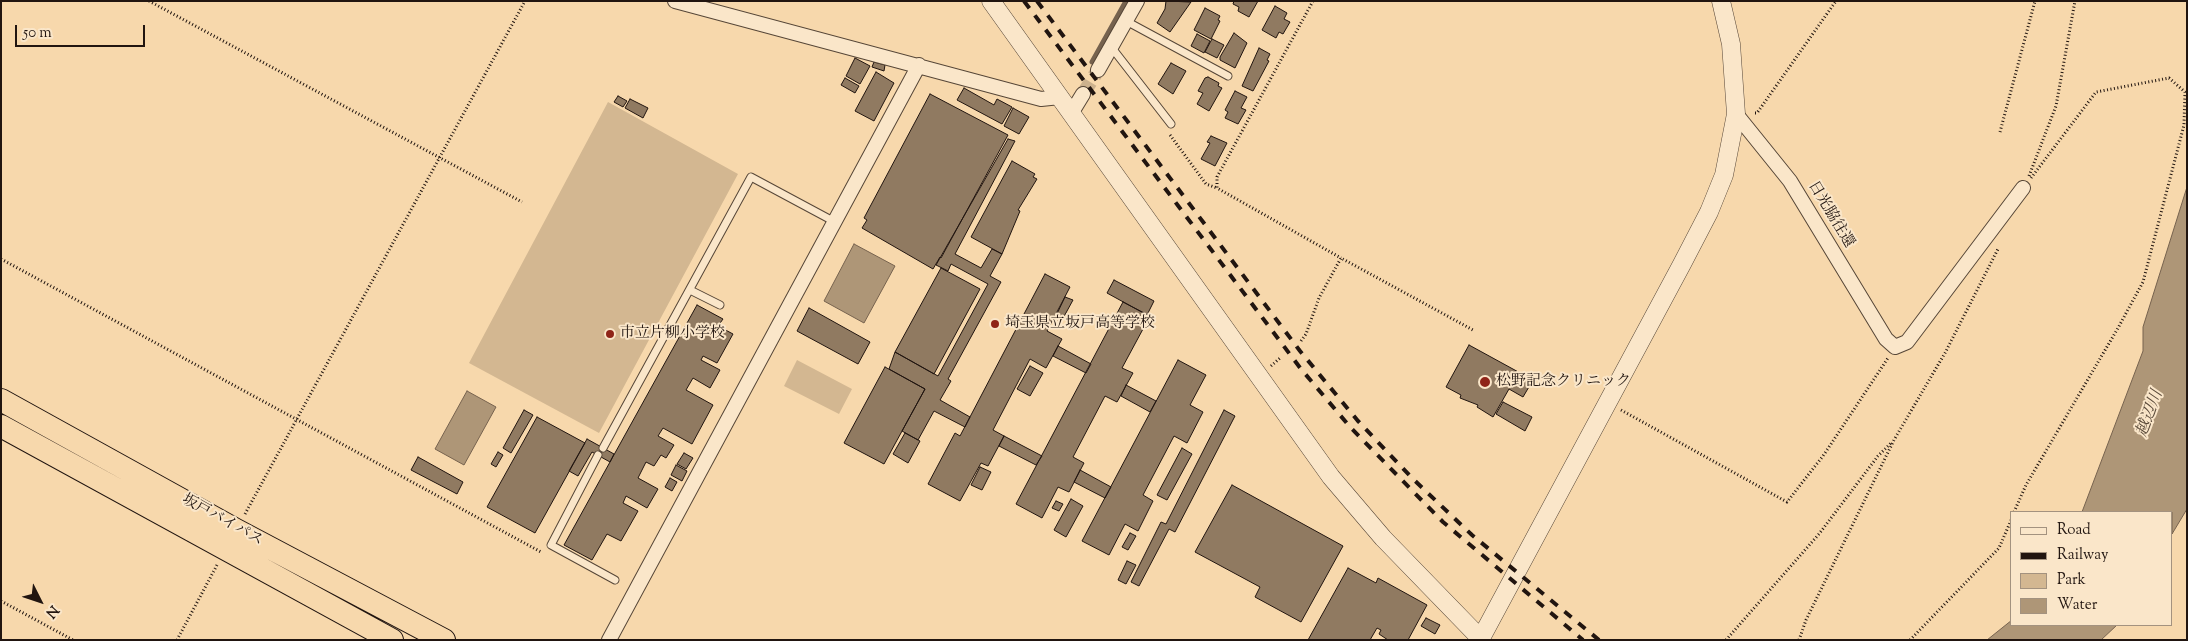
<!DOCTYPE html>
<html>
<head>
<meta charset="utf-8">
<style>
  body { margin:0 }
  #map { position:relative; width:2188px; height:641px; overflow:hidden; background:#f7d8ac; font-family:"Sorts Mill Goudy",serif }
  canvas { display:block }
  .frame { position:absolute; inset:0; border:2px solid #211510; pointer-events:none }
  .legend { position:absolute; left:2010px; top:511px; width:162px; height:115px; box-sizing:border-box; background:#fae6c9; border:1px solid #a3927f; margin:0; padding:6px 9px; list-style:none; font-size:15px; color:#211510 }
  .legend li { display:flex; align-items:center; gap:10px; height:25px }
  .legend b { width:25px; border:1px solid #a3927f }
  .north { position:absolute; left:15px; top:576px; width:50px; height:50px; -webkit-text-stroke:4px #fae6c9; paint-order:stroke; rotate:131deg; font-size:14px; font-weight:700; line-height:20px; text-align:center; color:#211510 }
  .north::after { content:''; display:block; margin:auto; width:18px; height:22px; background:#211510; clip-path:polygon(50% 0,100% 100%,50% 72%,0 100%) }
  .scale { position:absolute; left:15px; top:25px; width:130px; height:22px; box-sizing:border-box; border:2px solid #211510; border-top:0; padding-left:6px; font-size:15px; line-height:18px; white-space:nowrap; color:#211510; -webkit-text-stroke:4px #fae6c9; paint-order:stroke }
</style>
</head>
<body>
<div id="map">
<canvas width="2188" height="641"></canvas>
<div class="frame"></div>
<ul class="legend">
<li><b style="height:6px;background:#fae6c9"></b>Road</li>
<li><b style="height:6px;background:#211510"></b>Railway</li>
<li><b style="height:14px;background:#d3b791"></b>Park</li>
<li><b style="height:14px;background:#ae9677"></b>Water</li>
</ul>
<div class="north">N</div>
<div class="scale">50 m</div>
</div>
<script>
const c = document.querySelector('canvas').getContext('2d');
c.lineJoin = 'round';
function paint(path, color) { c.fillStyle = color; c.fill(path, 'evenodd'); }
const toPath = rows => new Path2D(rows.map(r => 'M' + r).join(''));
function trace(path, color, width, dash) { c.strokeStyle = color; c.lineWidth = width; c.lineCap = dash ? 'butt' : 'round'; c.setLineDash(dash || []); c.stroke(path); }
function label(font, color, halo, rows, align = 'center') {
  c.font = font + ' "Sorts Mill Goudy","Noto Serif JP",serif'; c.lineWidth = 4; c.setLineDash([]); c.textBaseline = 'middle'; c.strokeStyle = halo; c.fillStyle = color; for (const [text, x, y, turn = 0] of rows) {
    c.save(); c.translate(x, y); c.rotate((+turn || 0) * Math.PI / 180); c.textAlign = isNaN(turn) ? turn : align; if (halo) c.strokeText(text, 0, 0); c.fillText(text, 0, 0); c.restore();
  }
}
const green = toPath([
  [608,102,738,174,599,433,469,363],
  [797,360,852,389,839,414,784,386]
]);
const water = toPath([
  [2187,187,2187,509,2172,534,2172,512,2082,512,2143,351,2143,327,2187,187],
  [854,244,895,266,864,323,824,301,854,244],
  [467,391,496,407,464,465,435,449,467,391],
  [2012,620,2012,625,2117,625,2101,640,1987,640,2012,620]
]);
const stream = toPath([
  [1092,62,1126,1]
]);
const building = toPath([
  [1166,1,1191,2,1170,32,1157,23,1165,9,1166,1],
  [1234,1,1258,1,1249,17,1238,11,1239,7,1233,4,1234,1],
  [1275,6,1287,13,1284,19,1290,22,1283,34,1279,32,1276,38,1262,30,1275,6],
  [1205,8,1220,16,1218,20,1220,21,1211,39,1194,30,1205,8],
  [1234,33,1247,43,1235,68,1220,60,1220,57,1234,33],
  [1197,34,1210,41,1204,53,1191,46,1197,34],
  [1212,39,1224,45,1217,58,1205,52,1212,39],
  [1259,48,1270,54,1267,60,1269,61,1253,91,1242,86,1259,48],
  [855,58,870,66,860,84,846,76,855,58],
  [874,62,885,65,884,71,872,67,874,62],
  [1171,63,1186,71,1173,94,1158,84,1171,63],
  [876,72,894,83,874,121,855,111,876,72],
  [1208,77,1219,83,1218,86,1222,88,1209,111,1197,104,1203,93,1198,91,1205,78,1208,77],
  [845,78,859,86,855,93,841,85,845,78],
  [964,88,994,105,997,99,1012,107,1002,124,957,100,964,88],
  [1235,91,1247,97,1241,108,1246,110,1238,124,1225,118,1228,112,1225,110,1235,91],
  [930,94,1008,135,941,258,940,257,933,269,862,228,867,220,864,218,930,94],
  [618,96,627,101,623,107,614,102,618,96],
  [630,99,648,108,643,118,625,108,630,99],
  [1013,108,1029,117,1019,134,1004,126,1013,108],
  [1211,136,1227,143,1215,166,1201,159,1210,143,1207,142,1211,136],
  [1008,139,1015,141,955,254,981,268,992,249,1002,254,990,276,1001,282,948,379,951,381,940,400,970,417,965,427,934,411,918,440,902,431,925,389,889,369,895,352,938,376,988,284,951,264,948,271,936,265,1008,139],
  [1012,161,1035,174,1033,177,1037,179,1018,210,1020,211,1002,254,971,237,1012,161],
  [941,268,980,289,934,374,895,352,941,268],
  [1045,274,1070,287,1047,331,1062,339,1046,368,1030,359,993,430,1004,436,988,466,981,463,960,501,928,484,955,433,960,436,1045,274],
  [1114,280,1154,301,1147,315,1107,293,1114,280],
  [1065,297,1073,300,1061,322,1055,318,1065,297],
  [1123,302,1150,316,1122,368,1133,373,1117,402,1105,396,1073,457,1084,463,1069,492,1058,487,1042,518,1016,504,1123,302],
  [697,305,723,319,718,326,733,334,717,363,703,356,701,360,720,370,710,388,693,378,686,390,713,405,692,444,663,428,658,436,674,445,666,458,661,455,654,466,646,462,638,478,658,489,647,508,626,496,623,503,638,511,621,541,607,534,592,560,564,545,697,305],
  [809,308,870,342,858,364,797,331,809,308],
  [1469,345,1533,380,1523,397,1509,389,1493,417,1477,407,1478,405,1460,398,1461,395,1446,387,1469,345],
  [1058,346,1091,364,1086,373,1053,356,1058,346],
  [1178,360,1206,375,1190,405,1203,412,1187,443,1174,436,1143,495,1153,501,1138,531,1125,524,1109,555,1082,541,1178,360],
  [1030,366,1043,373,1030,396,1017,389,1030,366],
  [885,367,925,389,884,464,844,443,885,367],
  [1126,385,1156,401,1150,412,1121,396,1126,385],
  [1503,402,1532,417,1525,431,1496,414,1503,402],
  [524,410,533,415,511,453,503,448,524,410],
  [1224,410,1235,416,1175,532,1169,529,1139,586,1131,582,1161,522,1166,524,1224,410],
  [537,417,585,443,535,533,487,507,537,417],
  [905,433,920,441,908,463,893,454,905,433],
  [1004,436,1042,456,1036,465,999,446,1004,436],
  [587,439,614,454,610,462,592,452,578,476,569,471,587,439],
  [1182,448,1192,454,1167,500,1157,495,1182,448],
  [498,452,503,455,496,467,491,464,498,452],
  [684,453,693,458,686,469,677,464,684,453],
  [418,457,463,482,457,494,411,470,418,457],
  [676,465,687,471,682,481,671,475,676,465],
  [980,467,991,472,982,490,971,485,980,467],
  [1080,470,1111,487,1105,498,1074,482,1080,470],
  [670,478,677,482,672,491,665,487,670,478],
  [1232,485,1343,546,1301,622,1255,597,1260,587,1195,552,1232,485],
  [1071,499,1083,506,1066,537,1054,530,1071,499],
  [1056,501,1063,504,1059,511,1052,508,1056,501],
  [1130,533,1136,536,1128,550,1122,547,1130,533],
  [1127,561,1136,565,1126,584,1118,580,1127,561],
  [1348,568,1376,583,1378,578,1427,605,1408,640,1388,640,1379,634,1381,630,1377,628,1370,640,1308,640,1348,568],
  [1426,618,1440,625,1435,634,1421,626,1426,618]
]);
const minorTunnel = toPath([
  [1083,94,1098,70]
]);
const path = toPath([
  [149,1,522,202],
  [1313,1,1217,177,1217,188,1341,258],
  [1755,113,1757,113,1836,1],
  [2000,132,2035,1],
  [1170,135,1206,184,1217,188],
  [2029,176,2056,106,2075,1],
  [1,259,541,552],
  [1301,341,1306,334,1319,298,1341,258,1473,330],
  [1271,366,1280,358],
  [1621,410,1787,502,1823,456,1888,358],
  [2014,512,2026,485,2118,328,2143,282,2184,125,2185,92,2169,78,2096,92,2031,178],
  [245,514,525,1],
  [1,601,73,640],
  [177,640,217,565],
  [1726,640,1819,534,1878,456,1891,443],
  [1799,640,1806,620,1894,440,1945,353,1998,249],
  [1910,640,1999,548,2012,518]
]);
const service = toPath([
  [1126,21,1228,76],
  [1112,48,1171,124],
  [690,290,720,305],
  [603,448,751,177,835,222],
  [598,455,551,545,615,580]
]);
const minor = toPath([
  [675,1,1041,99,1060,97],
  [1098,70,1137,1],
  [1072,112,1083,94],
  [1736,114,1790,181,1886,339,1895,347,1907,342,2023,188],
  [609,640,919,65]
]);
const tertiary = toPath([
  [991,1,1331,477,1383,538,1481,639],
  [1480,640,1682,264,1709,212,1724,175,1736,114,1731,44,1721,1]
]);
const trunk = toPath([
  [1,400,236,530,444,640],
  [1,426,392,640]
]);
const rail = toPath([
  [1024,1,1301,369,1351,428,1443,522,1583,640],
  [1037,1,1300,351,1358,421,1413,479,1472,535,1599,640]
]);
const markers = [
  [995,324,5,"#8f2418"],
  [610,334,5,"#8f2418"],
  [1485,382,6,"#8f2418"]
];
const streetNames = [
  ["日光脇往還",1830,215,59],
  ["坂戸バイパス",222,521,29]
];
const poiNames = [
  ["埼玉県立坂戸高等学校",1005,324],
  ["市立片柳小学校",620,334],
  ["松野記念クリニック",1496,382]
];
const waterNames = [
  ["越辺川",2151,414,-70]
];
paint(green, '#d3b791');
paint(water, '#ae9677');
trace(water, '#76624e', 1);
trace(stream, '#76624e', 5);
paint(building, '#907a61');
trace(building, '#211510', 1);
trace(minorTunnel, '#ccb18d', 14, [14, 7]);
trace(service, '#564637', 9);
trace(minor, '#564637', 16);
trace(tertiary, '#564637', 19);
trace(trunk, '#211510', 24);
trace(path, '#211510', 3, [1, 2.5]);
trace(service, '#fae6c9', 7);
trace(minor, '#fae6c9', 14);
trace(tertiary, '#fae6c9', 18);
trace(trunk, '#f7d8ac', 22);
trace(rail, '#211510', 4, [9, 9]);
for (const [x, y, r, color] of markers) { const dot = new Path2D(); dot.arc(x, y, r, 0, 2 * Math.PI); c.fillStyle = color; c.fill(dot); trace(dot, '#fae6c9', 2); }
label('15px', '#211510', '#fae6c9', streetNames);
label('15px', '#211510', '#fae6c9', poiNames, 'left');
label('italic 16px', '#594939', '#fae6c9', waterNames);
</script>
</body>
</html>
